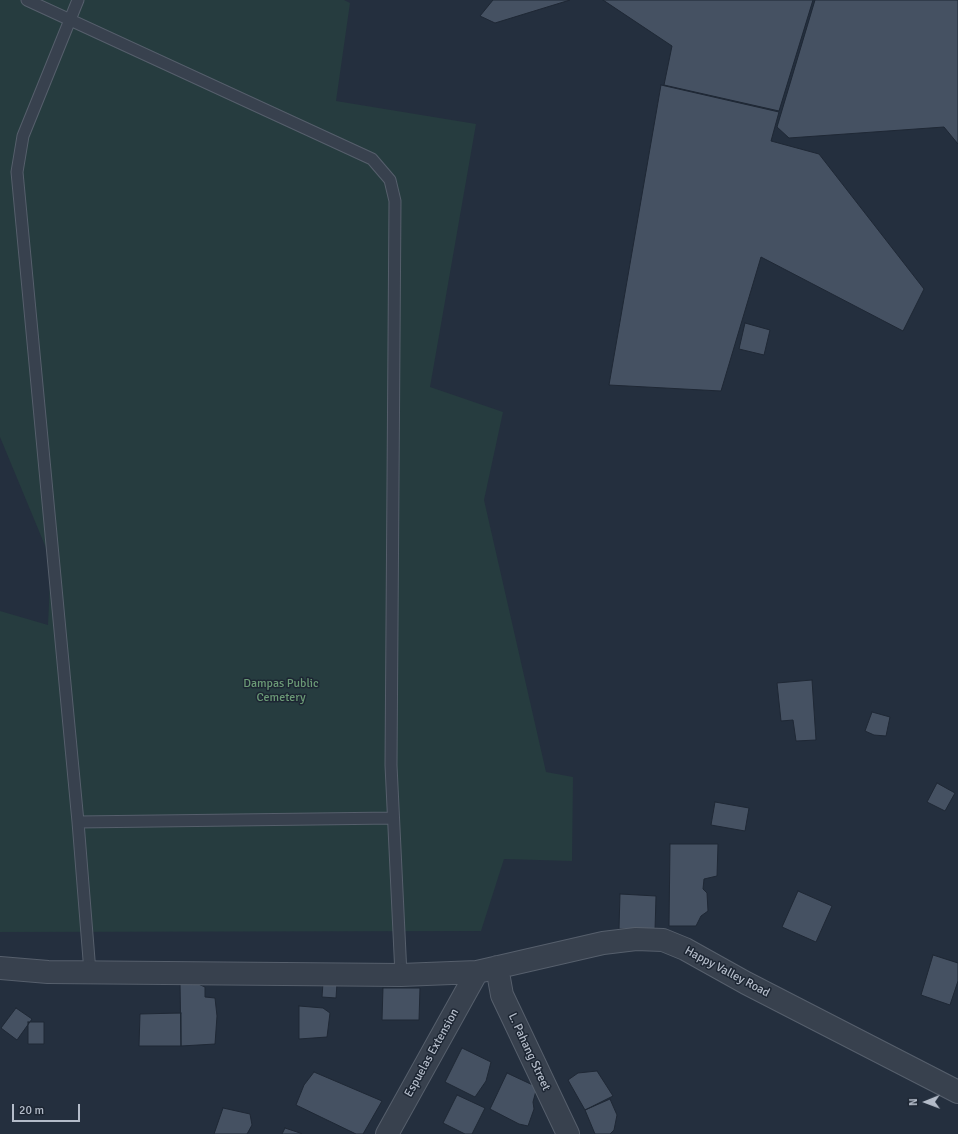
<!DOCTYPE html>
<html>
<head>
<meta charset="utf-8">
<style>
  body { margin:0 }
  #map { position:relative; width:958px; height:1134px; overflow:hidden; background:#242f3e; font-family:Signika,sans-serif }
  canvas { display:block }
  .north { position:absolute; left:906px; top:1082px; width:40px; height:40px; -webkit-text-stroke:3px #1d2633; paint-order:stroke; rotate:269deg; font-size:11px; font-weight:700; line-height:16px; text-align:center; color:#b4bcc9 }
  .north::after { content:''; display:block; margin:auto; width:14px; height:18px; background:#b4bcc9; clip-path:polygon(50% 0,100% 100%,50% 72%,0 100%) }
  .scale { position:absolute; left:12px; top:1104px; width:68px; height:18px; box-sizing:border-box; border:2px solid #b4bcc9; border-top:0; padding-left:5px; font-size:12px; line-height:14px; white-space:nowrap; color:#b4bcc9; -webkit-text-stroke:3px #1d2633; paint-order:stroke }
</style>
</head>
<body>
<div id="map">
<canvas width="958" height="1134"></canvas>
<div class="north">N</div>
<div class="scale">20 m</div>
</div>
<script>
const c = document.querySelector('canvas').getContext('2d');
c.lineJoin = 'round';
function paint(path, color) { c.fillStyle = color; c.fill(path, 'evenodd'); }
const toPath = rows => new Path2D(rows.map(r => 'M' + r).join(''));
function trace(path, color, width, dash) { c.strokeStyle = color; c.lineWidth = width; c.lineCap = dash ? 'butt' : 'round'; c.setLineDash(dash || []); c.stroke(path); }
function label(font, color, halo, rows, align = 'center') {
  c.font = font + ' Signika,sans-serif'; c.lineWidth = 3; c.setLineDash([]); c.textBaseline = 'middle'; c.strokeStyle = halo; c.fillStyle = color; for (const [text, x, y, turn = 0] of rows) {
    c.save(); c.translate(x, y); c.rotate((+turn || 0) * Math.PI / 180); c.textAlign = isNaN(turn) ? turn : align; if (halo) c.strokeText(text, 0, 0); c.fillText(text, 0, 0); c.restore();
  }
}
const green = toPath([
  [0,0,344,0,350,3,336,101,476,124,430,387,503,412,484,500,546,772,573,777,572,861,504,859,481,931,0,932,0,611,48,625,51,560,0,437]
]);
const building = toPath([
  [493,0,570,0,495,23,480,16,493,0],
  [603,0,813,0,779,111,664,85,672,46,603,0],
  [815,0,958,0,958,144,944,127,789,138,777,127,815,0],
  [661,85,779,112,771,141,819,154,924,289,903,331,761,257,721,391,609,385,661,85],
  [745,323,770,330,764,355,739,349,745,323],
  [812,680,816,740,796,741,793,720,781,721,777,683,812,680],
  [872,712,890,717,886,736,874,735,865,731,872,712],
  [937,783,955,793,945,811,927,802,937,783],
  [715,802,749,808,745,831,711,825,715,802],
  [670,844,718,844,717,876,704,879,703,889,707,893,708,911,701,916,696,926,669,926,670,844],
  [798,891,832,906,816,942,782,927,798,891],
  [620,894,656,896,655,930,619,929,620,894],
  [933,955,958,963,958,981,950,1005,921,995,933,955],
  [180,982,196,983,205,987,205,997,215,998,217,1016,215,1044,181,1046,180,982],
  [323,983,337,983,336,998,322,997,323,983],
  [383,988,420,988,419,1020,382,1020,383,988],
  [299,1006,323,1008,330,1013,327,1037,299,1039,299,1006],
  [16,1008,32,1019,17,1040,1,1028,16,1008],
  [181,1013,181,1046,139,1046,140,1014,181,1013],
  [28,1022,44,1022,44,1044,28,1044,28,1022],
  [462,1048,491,1062,486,1081,475,1097,445,1082,462,1048],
  [597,1071,613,1096,585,1110,568,1080,578,1073,597,1071],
  [314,1072,382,1101,363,1134,356,1134,296,1105,304,1085,314,1072],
  [507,1073,537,1087,533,1102,534,1109,528,1126,519,1124,490,1109,507,1073],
  [457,1095,485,1108,472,1134,465,1134,443,1123,457,1095],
  [610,1099,617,1115,614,1130,610,1134,595,1134,585,1110,610,1099],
  [223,1108,250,1114,252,1125,247,1134,214,1134,223,1108],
  [285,1128,300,1133,302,1134,282,1134,285,1128]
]);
const service = toPath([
  [27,0,372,159,390,180,395,201,391,765,401,975],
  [78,0,23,136,17,172,78,822,90,972],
  [78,822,393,818]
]);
const minor = toPath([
  [497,967,502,995,568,1134],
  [0,968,48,972,401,975,477,972,603,943,636,939,663,940,685,949,746,983,958,1092],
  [387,1134,477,972]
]);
const parkNames = [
  ["Dampas Public",281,684],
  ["Cemetery",281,698]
];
const streetNames = [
  ["Happy Valley Road",727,972,28],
  ["L. Pahang Street",529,1052,65],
  ["Espuelas Extension",432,1053,-61]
];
paint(green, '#263c3f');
paint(building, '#455162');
trace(building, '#1f2835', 1);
trace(service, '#565f6c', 13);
trace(minor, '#565f6c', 24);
trace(service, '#38414e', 11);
trace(minor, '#38414e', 22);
label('12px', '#6b9a76', '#1d2633', parkNames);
label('12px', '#b4bcc9', '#1d2633', streetNames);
</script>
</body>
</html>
